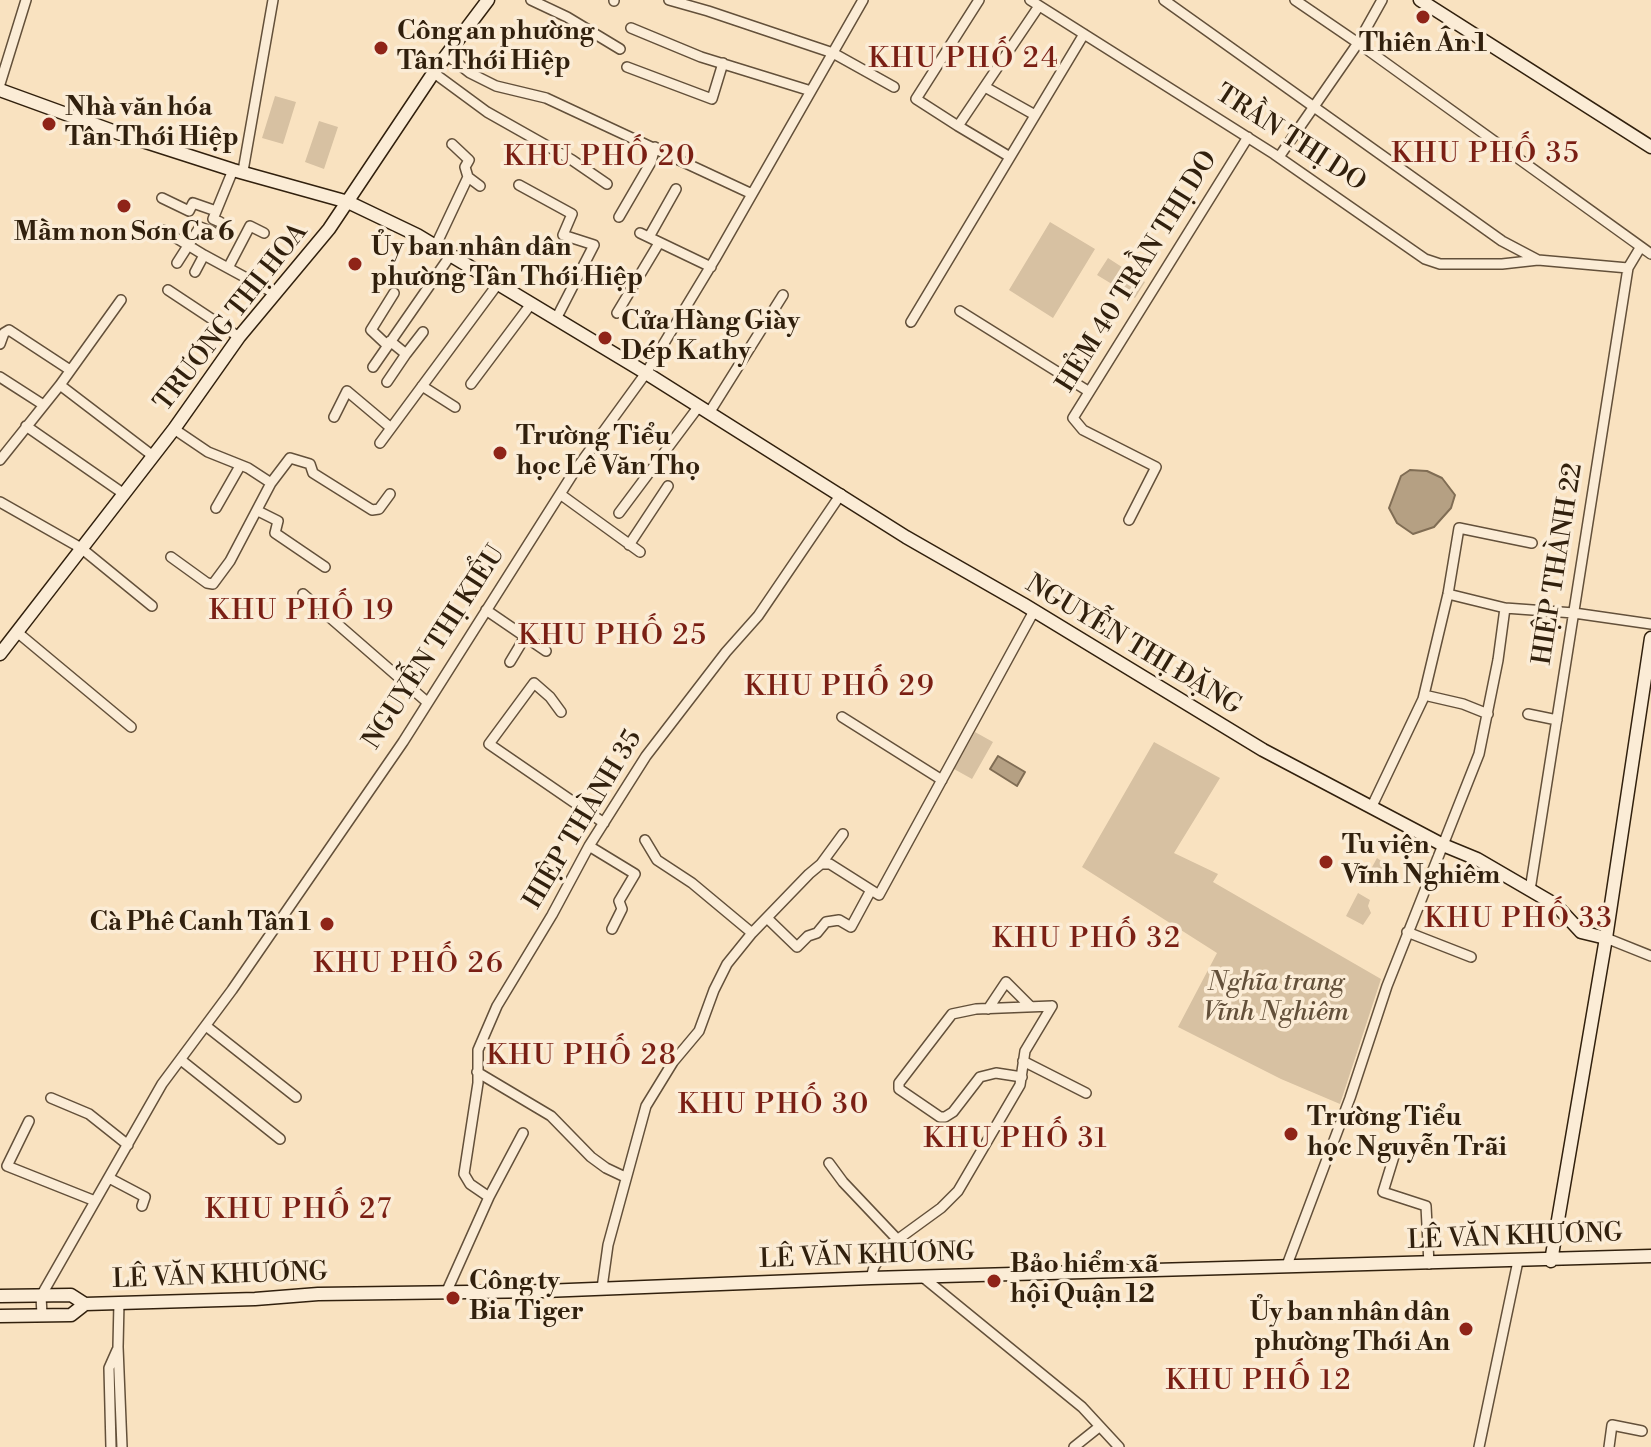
<!DOCTYPE html>
<html>
<head>
<meta charset="utf-8">
<style>
  body { margin:0 }
  canvas { display:block; background:#f9e2c0 }
</style>
</head>
<body>
<canvas width="1651" height="1447"></canvas>
<script>
const c = document.querySelector('canvas').getContext('2d');
c.lineJoin = 'round';
function paint(path, color) { c.fillStyle = color; c.fill(path, 'evenodd'); }
const toPath = rows => new Path2D(rows.map(r => 'M' + r).join(''));
function trace(path, color, width, dash) { c.strokeStyle = color; c.lineWidth = width; c.lineCap = dash ? 'butt' : 'round'; c.setLineDash(dash || []); c.stroke(path); }
function label(font, color, halo, rows, align = 'center') {
  c.font = font + ' "Libre Bodoni",serif'; c.lineWidth = 7; c.setLineDash([]); c.textBaseline = 'middle'; c.strokeStyle = halo; c.fillStyle = color; for (const [text, x, y, turn = 0] of rows) {
    c.save(); c.translate(x, y); c.rotate((+turn || 0) * Math.PI / 180); c.textAlign = isNaN(turn) ? turn : align; if (halo) c.strokeText(text, 0, 0); c.fillText(text, 0, 0); c.restore();
  }
}
const green = toPath([
  [275,96,296,102,283,144,262,138],
  [319,121,338,127,324,169,305,162],
  [1050,222,1095,249,1053,318,1009,290],
  [1108,258,1145,282,1135,298,1097,275],
  [975,732,993,742,972,779,954,769],
  [1154,742,1220,778,1174,853,1218,874,1213,882,1381,979,1340,1104,1281,1079,1178,1027,1217,953,1082,867],
  [1377,858,1394,870,1388,881,1381,882,1377,887,1365,880],
  [1358,893,1370,900,1368,906,1371,913,1363,925,1346,916]
]);
const water = toPath([
  [1410,470,1427,471,1442,478,1455,495,1451,508,1434,527,1413,534,1397,523,1389,508,1401,476,1410,470],
  [998,756,1025,772,1017,786,990,769,998,756]
]);
const street = toPath([
  [531,0,567,17,620,49],
  [614,0,614,1],
  [669,0,708,11,833,53,894,87],
  [979,0,916,99,958,126,1039,6],
  [1030,0,1274,154,1425,259,1440,264,1502,264,1538,260],
  [1164,0,1502,241,1538,260,1628,268],
  [1295,0,1358,43,1651,254],
  [631,28,701,57,811,91],
  [447,55,470,73,496,86,546,98,752,194],
  [627,67,712,99,723,63],
  [434,73,487,112,572,160,607,184],
  [0,84,26,0],
  [985,87,1035,115],
  [958,126,1010,157],
  [452,144,469,160,465,167,468,177],
  [1279,157,1358,43,1382,0],
  [243,171,273,0],
  [519,185,572,214,563,235,594,245,556,319],
  [162,198,189,211,193,203,216,211],
  [619,217,651,162,655,147],
  [220,222,213,219,233,170],
  [163,230,204,255],
  [640,233,711,267],
  [649,237,676,189],
  [435,247,468,177,480,186],
  [177,263,200,227,213,232],
  [228,268,250,226,264,233],
  [195,272,204,255,274,293],
  [168,290,239,337],
  [960,311,1088,391],
  [617,313,659,243],
  [911,322,1084,34],
  [0,344,4,333,9,330,70,370],
  [387,345,371,330,394,293],
  [406,354,423,332],
  [373,367,450,256],
  [0,377,42,404],
  [387,382,406,354,390,341],
  [471,384,531,304],
  [60,385,153,456],
  [422,386,455,407],
  [709,413,783,295],
  [334,417,347,391,391,428],
  [26,426,124,494],
  [174,429,208,452,248,468,271,483],
  [380,443,497,285],
  [0,460,60,385,121,300],
  [560,494,640,552],
  [0,502,81,548,152,606],
  [216,508,240,466],
  [258,511,278,521,275,533,325,567],
  [619,513,699,406],
  [1129,520,1156,467,1083,430,1073,418,1248,137],
  [629,545,668,486],
  [171,557,207,583,213,584,230,561,271,483,290,458,310,464,313,473,372,510,379,509,390,494],
  [303,594,427,702],
  [1448,594,1505,608,1574,613,1651,624],
  [486,610,546,651],
  [17,632,131,727],
  [510,662,525,637],
  [1424,695,1463,704,1488,714],
  [561,712,550,697,534,683,489,744,604,823],
  [1528,714,1557,720],
  [842,717,942,780],
  [1372,806,1423,699,1448,594,1459,528,1532,543],
  [645,840,657,860,692,883,752,933],
  [589,846,635,874,619,901,622,909,612,929],
  [821,864,830,864,879,895,1034,611],
  [1530,890,1628,268,1640,248],
  [767,918,797,947,808,936,817,933,826,922,839,920,851,927,871,890],
  [1407,932,1471,957],
  [1606,938,1651,956],
  [988,1009,1006,982,1030,1006],
  [206,1026,296,1097],
  [181,1060,280,1139],
  [1023,1061,1086,1093],
  [477,1072,551,1116,591,1157,606,1168,625,1177],
  [1022,1077,996,1073,980,1077,953,1112,945,1117,940,1117,899,1089,899,1083,952,1014,976,1009,1052,1006],
  [51,1098,89,1114,128,1145],
  [29,1121,7,1166,95,1201],
  [1395,1153,1383,1192,1426,1206,1429,1264],
  [829,1163,843,1182,897,1239],
  [109,1178,145,1197,142,1206],
  [489,1197,470,1184,464,1174,478,1083,478,1050,497,1006,552,915,589,846,646,756,726,652,758,616,841,494],
  [1287,1265,1350,1098,1387,986,1479,754,1498,660,1505,608],
  [871,1278,874,1267,886,1248,941,1208,958,1191,1020,1085,1025,1051,1052,1006],
  [924,1278,1082,1407,1119,1447],
  [602,1288,608,1245,646,1106,673,1062,699,1031,714,990,727,964,752,933,809,874,821,864,843,834],
  [446,1293,489,1197,523,1133],
  [119,1302,118,1347,122,1447],
  [42,1315,41,1296,162,1084,232,990,403,742,574,472,646,373,715,259,863,0],
  [111,1447,109,1368,117,1350],
  [1074,1447,1099,1427],
  [1479,1447,1518,1261],
  [1609,1447,1612,1425,1642,1431]
]);
const secondary = toPath([
  [1420,0,1651,147],
  [0,90,121,134,233,170,348,202,417,235,646,373,906,537,1023,604,1263,750,1443,845,1477,859,1556,905,1581,932,1606,938],
  [0,654,174,429,239,337,329,229,436,69,488,0],
  [1551,1261,1606,938,1651,638],
  [0,1296,71,1295,85,1304],
  [0,1316,71,1315,85,1304,255,1299,318,1294,544,1291,871,1278,1651,1256]
]);
const markers = [
  [1423,17,8,"#8f2418"],
  [381,48,8,"#8f2418"],
  [49,124,8,"#8f2418"],
  [124,206,8,"#8f2418"],
  [355,264,8,"#8f2418"],
  [605,338,8,"#8f2418"],
  [500,453,8,"#8f2418"],
  [1326,862,8,"#8f2418"],
  [327,924,8,"#8f2418"],
  [1291,1134,8,"#8f2418"],
  [994,1281,8,"#8f2418"],
  [453,1298,8,"#8f2418"],
  [1466,1329,8,"#8f2418"]
];
const poiNames = [
  ["Công an phường",397,33],
  ["Tân Thới Hiệp",397,63],
  ["Thiên Ân 1",1423,45,"center"],
  ["Nhà văn hóa",65,109],
  ["Tân Thới Hiệp",65,139],
  ["Mầm non Sơn Ca 6",124,234,"center"],
  ["Ủy ban nhân dân",371,249],
  ["phường Tân Thới Hiệp",371,279],
  ["Cửa Hàng Giày",621,323],
  ["Dép Kathy",621,353],
  ["Trường Tiểu",516,438],
  ["học Lê Văn Thọ",516,468],
  ["Tu viện",1342,847],
  ["Vĩnh Nghiêm",1342,877],
  ["Cà Phê Canh Tân 1",311,924,"right"],
  ["Trường Tiểu",1307,1119],
  ["học Nguyễn Trãi",1307,1149],
  ["Bảo hiểm xã",1010,1266],
  ["hội Quận 12",1010,1296],
  ["Công ty",469,1283],
  ["Bia Tiger",469,1313],
  ["Ủy ban nhân dân",1450,1314,"right"],
  ["phường Thới An",1450,1344,"right"]
];
const streetNames = [
  ["TRẦN THỊ DO",1290,139,33],
  ["HẺM 40 TRẦN THỊ DO",1138,272,-58],
  ["TRƯƠNG THỊ HOA",232,318,-52],
  ["HIỆP THÀNH 22",1559,564,-81],
  ["NGUYỄN THỊ ĐẶNG",1133,646,31],
  ["NGUYỄN THỊ KIỂU",435,648,-57],
  ["HIỆP THÀNH 35",584,820,-59],
  ["LÊ VĂN KHƯƠNG",1515,1238,-2],
  ["LÊ VĂN KHƯƠNG",867,1257,-2],
  ["LÊ VĂN KHƯƠNG",220,1277,-2]
];
const parkNames = [
  ["Nghĩa trang",1276,984],
  ["Vĩnh Nghiêm",1276,1014]
];
const neighbourhoodNames = [
  ["KHU PHỐ 24",964,60],
  ["KHU PHỐ 35",1486,155],
  ["KHU PHỐ 20",600,158],
  ["KHU PHỐ 19",302,612],
  ["KHU PHỐ 25",613,637],
  ["KHU PHỐ 29",840,688],
  ["KHU PHỐ 33",1519,920],
  ["KHU PHỐ 32",1087,940],
  ["KHU PHỐ 26",409,965],
  ["KHU PHỐ 28",582,1057],
  ["KHU PHỐ 30",774,1106],
  ["KHU PHỐ 31",1016,1140],
  ["KHU PHỐ 27",299,1211],
  ["KHU PHỐ 12",1259,1382]
];
paint(green, '#d7c1a2');
paint(water, '#b5a083');
trace(water, '#806d54', 2);
trace(street, '#63503a', 12);
trace(secondary, '#31200d', 15);
trace(street, '#fbecd6', 9);
trace(secondary, '#fbecd6', 12);
for (const [x, y, r, color] of markers) { const dot = new Path2D(); dot.arc(x, y, r, 0, 2 * Math.PI); c.fillStyle = color; c.fill(dot); trace(dot, '#fbecd6', 3); }
label('bold 26px', '#31200d', '#fbecd6', poiNames, 'left');
label('26px', '#31200d', '#fbecd6', streetNames);
label('italic 26px', '#63503a', '#fbecd6', parkNames);
c.letterSpacing = '2px';
label('28px', '#7a1f14', '#fbecd6', neighbourhoodNames);
c.letterSpacing = '0px';
</script>
</body>
</html>
